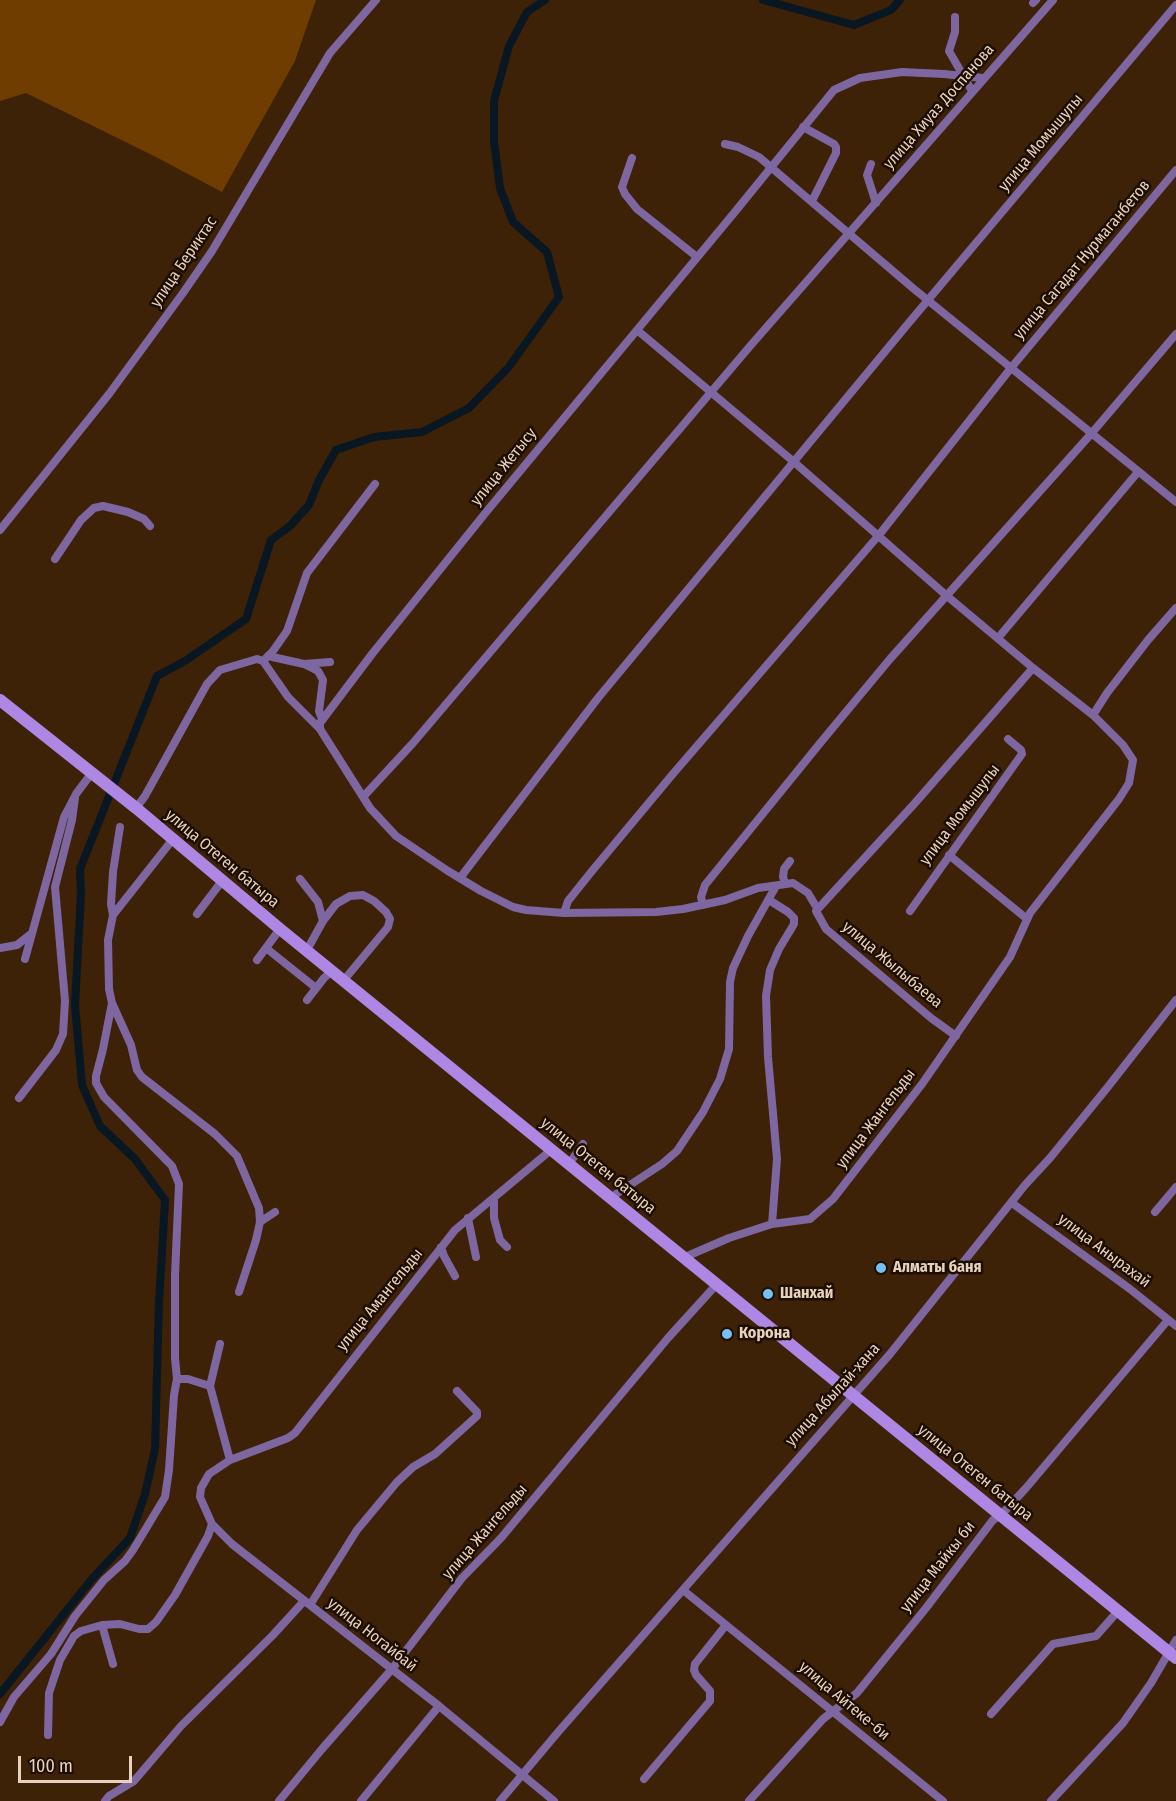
<!DOCTYPE html>
<html>
<head>
<meta charset="utf-8">
<style>
  body { margin:0 }
  #map { position:relative; width:1176px; height:1801px; overflow:hidden; background:#3d2207; font-family:"Fira Sans Condensed",sans-serif }
  canvas { display:block }
  .scale { position:absolute; left:18px; top:1756px; width:114px; height:27px; box-sizing:border-box; border:3px solid #e8d1bf; border-top:0; padding-left:8px; font-size:18px; line-height:21px; white-space:nowrap; color:#e8d1bf; -webkit-text-stroke:4px #1d0e02; paint-order:stroke }
</style>
</head>
<body>
<div id="map">
<canvas width="1176" height="1801"></canvas>
<div class="scale">100 m</div>
</div>
<script>
const c = document.querySelector('canvas').getContext('2d');
c.lineJoin = 'round';
function paint(path, color) { c.fillStyle = color; c.fill(path, 'evenodd'); }
const toPath = rows => new Path2D(rows.map(r => 'M' + r).join(''));
function trace(path, color, width, dash) { c.strokeStyle = color; c.lineWidth = width; c.lineCap = dash ? 'butt' : 'round'; c.setLineDash(dash || []); c.stroke(path); }
function label(font, color, halo, rows, align = 'center') {
  c.font = font + ' "Fira Sans Condensed",sans-serif'; c.lineWidth = 5; c.setLineDash([]); c.textBaseline = 'middle'; c.strokeStyle = halo; c.fillStyle = color; for (const [text, x, y, turn = 0] of rows) {
    c.save(); c.translate(x, y); c.rotate((+turn || 0) * Math.PI / 180); c.textAlign = isNaN(turn) ? turn : align; if (halo) c.strokeText(text, 0, 0); c.fillText(text, 0, 0); c.restore();
  }
}
const green = toPath([
  [0,0,316,0,295,61,222,192,154,156,26,93,0,101]
]);
const canal = toPath([
  [763,0,854,25,891,10,900,0],
  [0,1694,91,1580,130,1538,145,1494,155,1449,159,1302,165,1200,135,1159,100,1126,82,1085,75,1005,81,894,80,869,157,676,185,661,246,619,271,540,290,526,309,505,319,480,336,450,374,437,422,432,469,408,508,368,559,297,547,252,513,222,500,188,494,142,494,101,509,46,527,12,545,0]
]);
const minor = toPath([
  [1033,3,1036,0],
  [955,17,955,32,949,51,972,91],
  [803,127,834,144,836,147,836,153,812,201],
  [725,144,738,147,759,157,914,289,1176,502],
  [632,158,622,187,625,194,637,209,697,257],
  [871,164,867,175,876,203],
  [637,330,794,462,947,596,1033,668,1093,715,1123,745,1133,760,1129,783,1119,799,1030,913,1010,957,922,1084,833,1199,810,1219,772,1224,729,1238,685,1257],
  [0,530,109,394,183,293,212,251,330,53,376,0],
  [55,559,81,520,94,508,103,506,128,512,144,519,150,526],
  [998,638,1138,472],
  [268,656,304,664,330,662],
  [263,661,273,651,287,631,307,573,375,484],
  [304,664,318,671,323,680,319,711,322,719],
  [1093,715,1107,693,1148,640,1176,608],
  [363,797,413,743,751,345,1053,0],
  [136,808,145,796,207,684,220,670,257,659,263,661,288,697,320,729],
  [173,839,113,915,108,940,109,989,112,1003,131,1045,137,1070,142,1077,215,1134,237,1156,259,1208,260,1222,256,1240,239,1292],
  [949,855,1027,919],
  [460,878,598,698,907,325,1176,5],
  [300,879,318,902,323,921],
  [785,883,783,877,784,869,790,861],
  [769,900,788,912,794,918,794,924,779,949,770,970,766,996,768,1057,777,1159,772,1224],
  [703,905,701,897,705,885,821,742,890,659,1091,434,1176,334],
  [817,908,808,893,793,883,758,888,725,900,683,909,656,912,564,913,526,910,513,907,481,891,448,871,396,836,370,808,320,729,320,723,372,654,487,511,734,213,834,90,860,78,902,72,944,74,983,78],
  [910,911,1022,754,1021,750,1008,739],
  [564,913,568,901,592,871,672,775,879,535,1011,368,1176,170],
  [197,914,222,881],
  [113,915,111,904,113,872,120,827],
  [0,948,17,945,31,934],
  [266,948,316,988],
  [307,950,323,921,336,904,350,896,363,895,374,901,386,912,390,919,388,927,344,980],
  [25,959,64,817,76,794,91,774],
  [257,960,280,929],
  [307,1000,324,978,332,971],
  [956,1036,931,1018,826,929,816,911,915,803,1033,668],
  [19,1098,56,1050,63,1034,65,1001,55,887,72,820,75,798],
  [569,1164,583,1144],
  [494,1198,494,1218,500,1240,507,1247],
  [610,1198,662,1164,677,1151,703,1112,720,1079,729,1049,730,982,733,968,748,936,776,886],
  [1012,1203,1130,1289,1176,1326],
  [1155,1212,1176,1187],
  [468,1218,476,1257],
  [260,1222,275,1212],
  [441,1247,444,1256,455,1276],
  [220,1344,210,1386,230,1460],
  [177,1379,188,1379,210,1386],
  [212,1524,232,1544,439,1706,554,1801],
  [683,1590,943,1801],
  [310,1605,357,1530,397,1482,413,1467,435,1454,477,1416,477,1412,457,1391],
  [102,1625,113,1664],
  [991,1714,1053,1644,1096,1636,1118,1611],
  [0,1722,14,1697,51,1654,75,1616,104,1580,125,1561,133,1550,165,1497,169,1470,174,1395,177,1379,175,1358,175,1275,179,1184,172,1166,104,1097,96,1083,96,1076,103,1049,112,1003],
  [48,1735,49,1693,60,1660,74,1636,81,1631,102,1625,120,1624,139,1629,148,1629,156,1622,175,1595,208,1536,212,1524,200,1497,201,1488,209,1474,230,1460,288,1438,295,1433,455,1230,551,1150],
  [644,1779,710,1701,710,1691,696,1675,694,1670,695,1664,726,1625],
  [105,1801,109,1796,134,1781,181,1726,273,1635,304,1601],
  [279,1801,322,1749,392,1669,462,1578,501,1538,668,1338,717,1284],
  [361,1801,439,1706],
  [500,1801,559,1731,890,1354,1025,1185,1050,1158,1107,1088,1176,1000],
  [749,1801,823,1719,857,1693,926,1608,993,1520,1001,1515,1026,1488,1168,1320],
  [1051,1801,1123,1723,1151,1683,1176,1640]
]);
const secondary = toPath([
  [0,700,136,808,280,929,1176,1658]
]);
const markers = [
  [881,1268,6,"#76c0f7"],
  [768,1294,6,"#76c0f7"],
  [727,1334,6,"#76c0f7"]
];
const streetNames = [
  ["улица Хиуаз Доспанова",939,107,-49],
  ["улица Момышулы",1041,143,-50],
  ["улица Сагадат Нурмаганбетов",1082,260,-50],
  ["улица Бериктас",184,262,-56],
  ["улица Жетысу",504,467,-51],
  ["улица Момышулы",960,815,-53],
  ["улица Отеген батыра",222,859,40],
  ["улица Жылыбаева",892,965,40],
  ["улица Жангельды",876,1119,-53],
  ["улица Отеген батыра",598,1166,39],
  ["улица Анырахай",1104,1251,37],
  ["улица Амангельды",380,1300,-51],
  ["улица Абылай-хана",833,1395,-48],
  ["улица Отеген батыра",975,1473,39],
  ["улица Жангельды",485,1532,-49],
  ["улица Майкы би",938,1567,-52],
  ["улица Ногайбай",372,1635,38],
  ["улица Айтеке-би",844,1701,40]
];
const poiNames = [
  ["Алматы баня",893,1268],
  ["Шанхай",780,1294],
  ["Корона",739,1334]
];
paint(green, '#6f3d00');
trace(canal, '#091722', 8);
trace(minor, '#7e66a0', 8);
trace(secondary, '#ae87e5', 12);
for (const [x, y, r, color] of markers) { const dot = new Path2D(); dot.arc(x, y, r, 0, 2 * Math.PI); c.fillStyle = color; c.fill(dot); trace(dot, '#1d0e02', 2); }
label('16px', '#e8d1bf', '#1d0e02', streetNames);
label('bold 16px', '#e8d1bf', '#1d0e02', poiNames, 'left');
</script>
</body>
</html>
